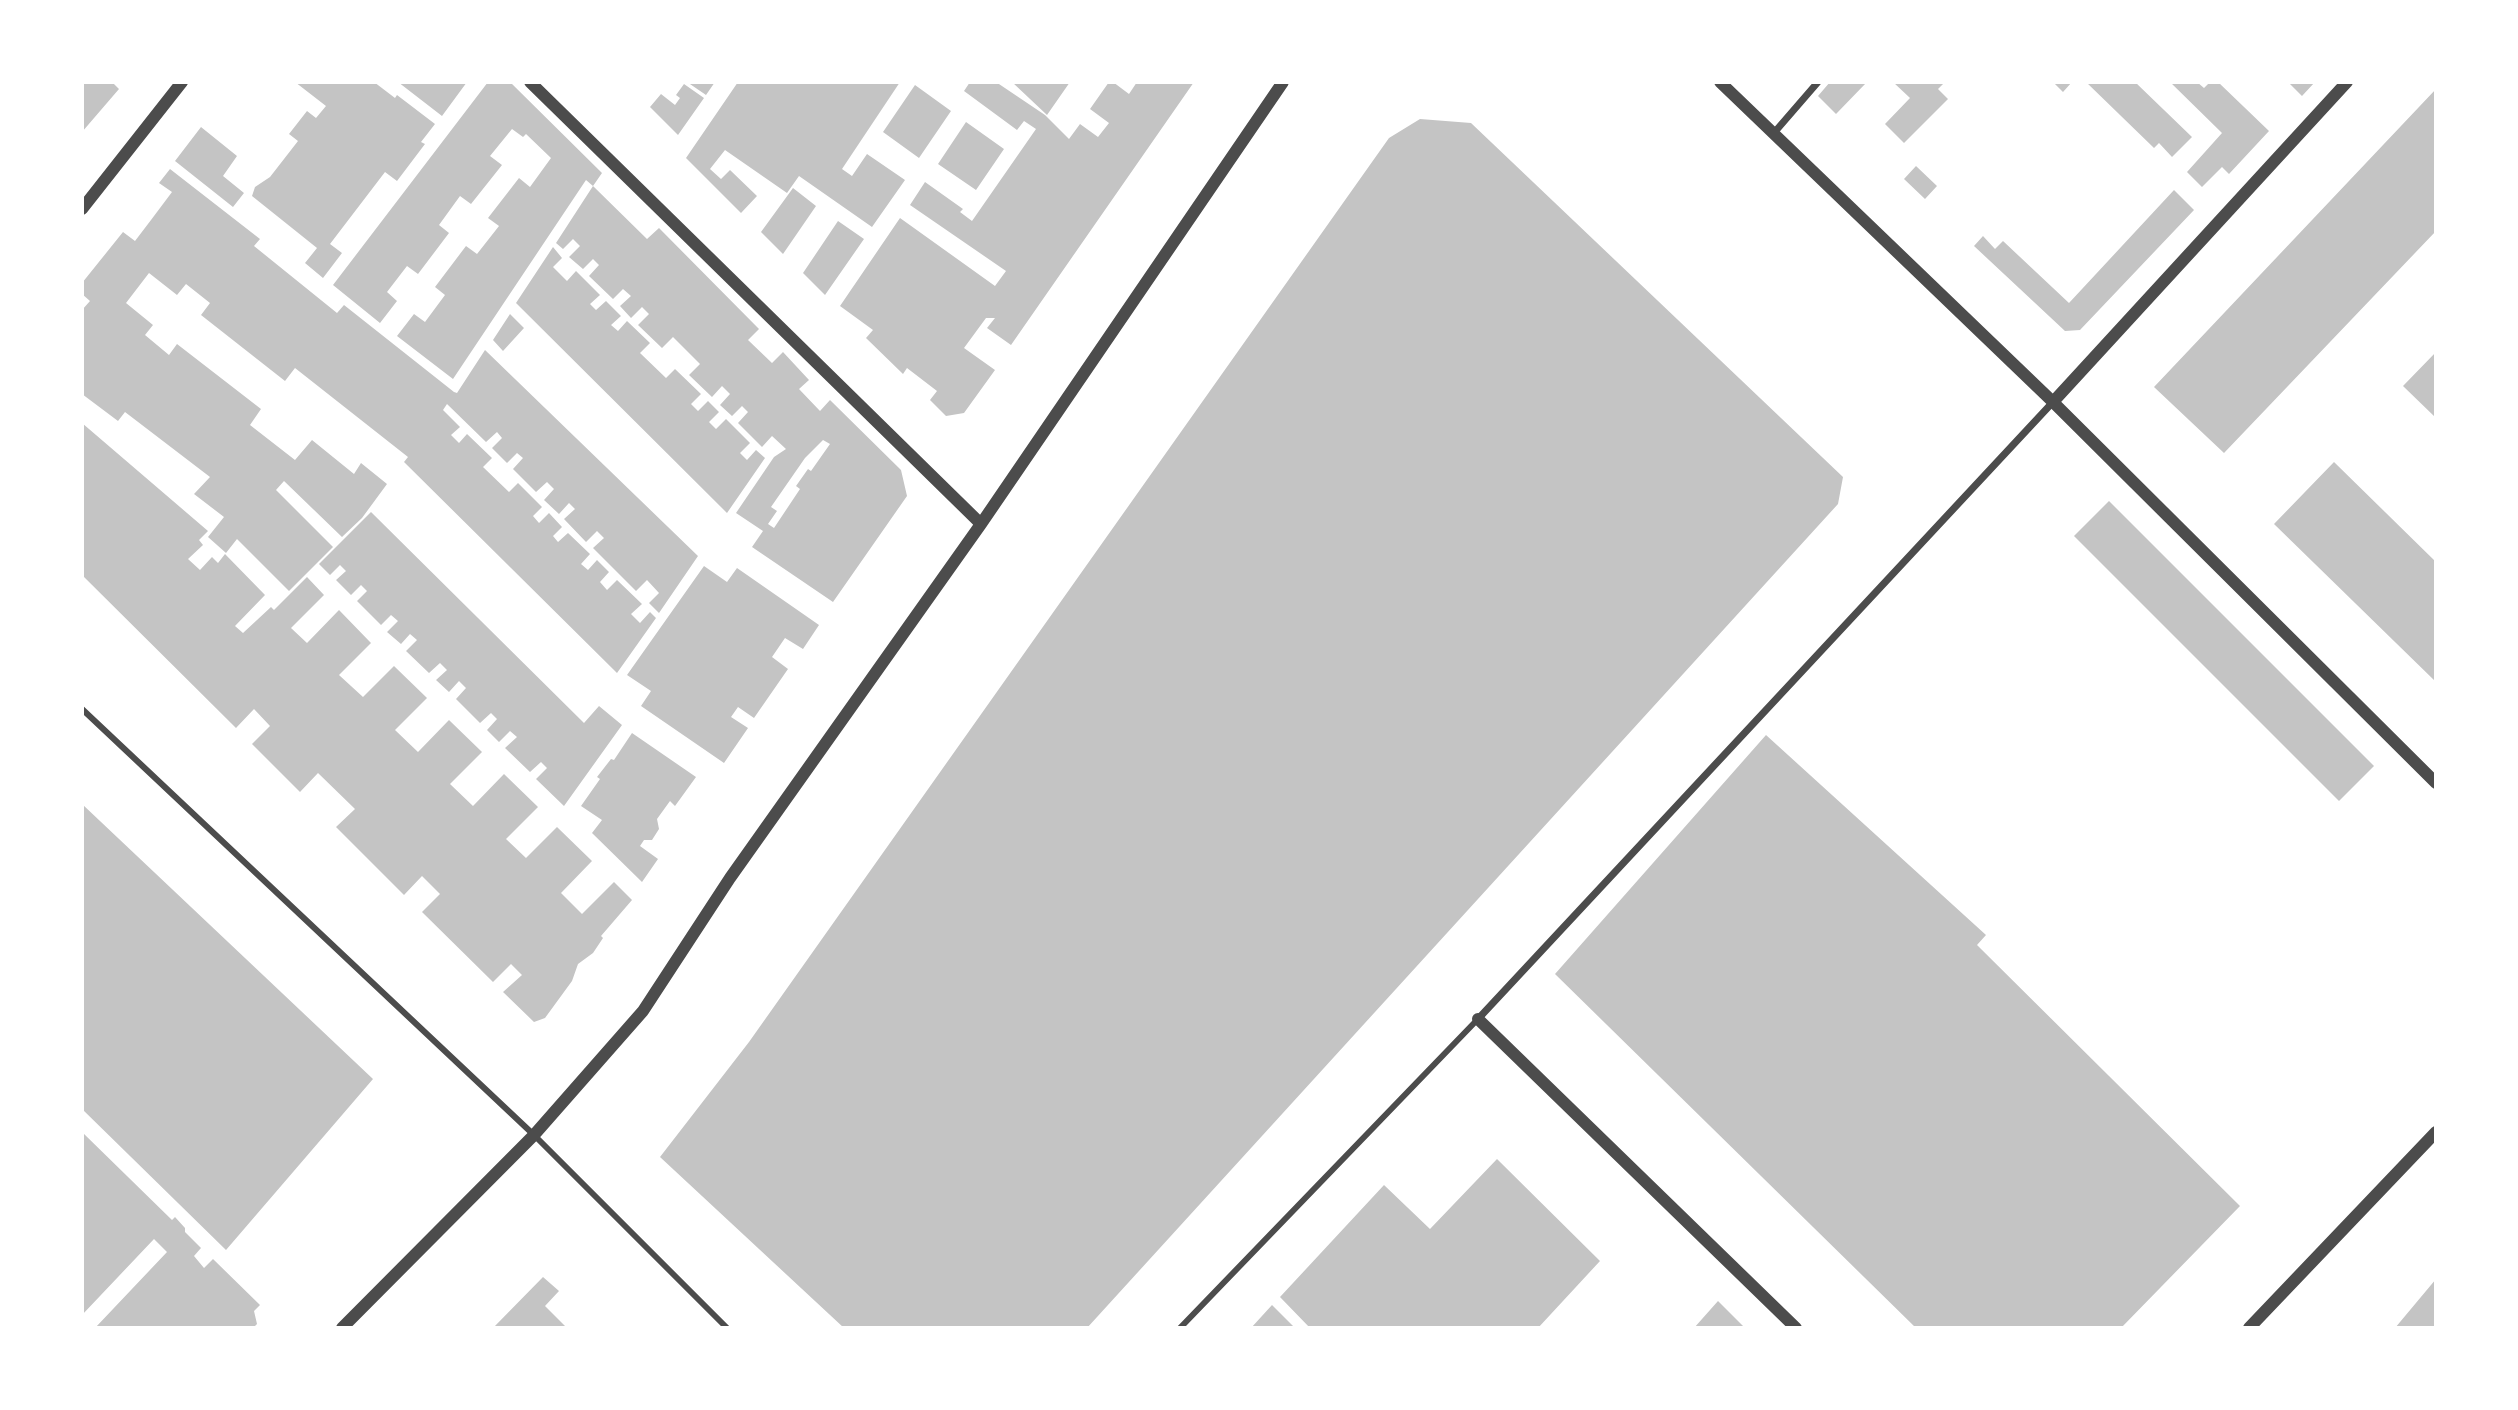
<!DOCTYPE html>
<html>
<head>
<meta charset="utf-8">
<style>
  body { margin:0 }
  #map { position:relative; width:2518px; height:1410px; overflow:hidden; background:#fff; font-family:Montserrat,sans-serif }
  canvas { display:block }
  .frame { position:absolute; inset:0; border:84px solid #fff; pointer-events:none }
</style>
</head>
<body>
<div id="map">
<canvas width="2518" height="1410"></canvas>
<div class="frame"></div>
</div>
<script>
const c = document.querySelector('canvas').getContext('2d');
c.lineJoin = 'round';
function paint(path, color) { c.fillStyle = color; c.fill(path, 'evenodd'); }
const toPath = rows => new Path2D(rows.map(r => 'M' + r).join(''));
function trace(path, color, width, dash) { c.strokeStyle = color; c.lineWidth = width; c.lineCap = dash ? 'butt' : 'round'; c.setLineDash(dash || []); c.stroke(path); }
const building = toPath([
  [82,82,112,82,119,89,82,132],
  [295,82,374,82,395,98,397,95,435,124,421,142,425,144,397,181,385,172,330,244,342,253,323,278,305,263,317,248,252,196,255,187,270,177,298,141,289,134,307,111,316,118,326,106],
  [398,82,467,82,442,116],
  [488,82,510,82,602,173,593,186,647,239,659,228,759,329,748,340,772,363,783,352,809,380,799,389,820,411,830,400,901,470,907,496,833,602,752,547,763,531,736,513,774,457,786,449,772,436,762,447,738,423,748,412,742,406,732,416,720,405,730,394,722,386,712,397,689,375,700,364,673,337,662,348,638,325,649,314,642,307,631,318,620,306,631,296,623,289,613,299,589,276,599,265,593,259,583,269,569,257,580,246,573,239,563,249,556,243,593,186,586,180,453,379,397,336,414,314,425,322,445,295,435,287,466,246,477,254,499,226,488,218,519,178,530,187,551,158,526,134,523,137,512,129,490,156,502,165,471,204,460,196,439,225,449,233,418,274,407,266,387,292,397,301,380,323,333,285],
  [823,440,830,444,811,471,808,469,796,486,800,489,774,528,768,524,777,511,771,507,805,458],
  [687,82,715,82,706,95],
  [738,82,900,82,842,169,852,176,867,154,905,180,872,227,799,176,787,193,725,150,710,169,721,179,730,170,757,196,741,213,686,158],
  [970,82,996,82,1045,115,1069,139,1080,124,1098,137,1109,123,1090,109,1109,82,1113,82,1129,94,1137,82,1194,82,1011,345,987,328,995,318,986,318,964,348,995,370,964,413,946,416,930,400,937,391,907,368,903,374,866,338,873,330,840,306,900,218,995,286,1006,271,910,205,925,182,963,209,960,212,972,221,1036,129,1024,121,1017,130,964,91],
  [1012,82,1070,82,1047,115],
  [1830,82,1867,82,1836,114,1818,96],
  [1893,82,1945,82,1938,89,1948,99,1904,143,1885,124,1910,98],
  [2053,82,2072,82,2063,92],
  [2086,82,2135,82,2192,137,2172,157,2159,143,2154,148],
  [2170,82,2197,82,2204,88,2210,82,2218,82,2269,131,2229,174,2222,167,2202,187,2187,172,2222,133],
  [2288,82,2315,82,2302,96],
  [684,84,704,98,678,135,650,107,661,94,675,105,680,98,676,95],
  [915,85,951,111,919,158,883,132],
  [2436,89,2436,231,2224,453,2154,387],
  [1420,119,1471,123,1843,477,1838,504,1087,1328,844,1328,660,1157,749,1042,1389,138],
  [966,122,1004,149,976,190,938,164],
  [201,127,237,156,223,176,244,193,233,207,175,161],
  [1916,166,1937,186,1925,199,1904,179],
  [170,169,260,239,254,246,337,313,344,305,454,392,457,393,485,350,698,556,659,613,649,603,659,593,647,580,636,591,593,548,604,538,597,531,586,542,564,519,575,509,569,503,559,514,544,500,554,489,547,482,536,492,513,469,523,458,517,453,507,463,492,448,502,438,497,432,486,442,447,404,443,410,460,427,451,435,459,443,467,434,492,458,483,467,509,492,518,483,542,507,533,516,539,523,549,513,562,527,553,536,558,542,568,533,590,554,581,564,588,570,597,560,609,572,600,582,607,590,617,580,642,604,631,614,640,623,650,612,656,618,617,673,404,462,408,457,295,368,285,381,201,315,210,303,186,284,177,295,149,273,126,303,153,325,145,335,169,355,177,344,261,409,250,425,295,460,312,440,354,474,361,463,387,484,362,518,342,537,284,481,276,490,333,547,289,591,237,539,226,553,208,537,224,517,194,494,210,477,125,412,118,421,82,394,82,310,90,301,82,294,82,283,123,232,135,241,151,220,172,192,159,183],
  [793,188,816,206,783,254,761,232],
  [2174,190,2194,210,2080,330,2065,331,1974,246,1983,236,1995,249,2003,241,2069,303],
  [838,221,864,239,825,295,803,273],
  [553,247,562,258,553,267,567,281,576,271,600,295,590,304,596,310,606,301,621,316,611,325,618,331,627,321,650,343,640,353,666,378,675,369,701,394,691,404,698,411,708,401,719,412,709,422,716,429,726,419,750,443,740,453,747,460,756,450,765,458,727,513,516,303],
  [510,314,524,328,503,351,493,340],
  [2436,352,2436,418,2403,386],
  [82,423,208,531,199,540,203,545,188,559,200,570,212,557,218,563,225,554,265,595,235,626,243,633,271,607,274,610,307,577,324,595,291,628,307,643,339,610,371,643,339,675,363,697,394,666,427,698,395,730,418,752,449,720,482,752,450,784,473,806,504,774,538,807,506,839,526,858,557,827,592,861,561,893,582,914,614,882,632,900,601,936,603,938,593,953,578,964,572,981,545,1018,534,1022,503,992,522,975,511,964,493,982,422,912,440,894,422,876,404,895,336,827,355,809,318,773,300,792,252,744,270,726,254,709,236,728,82,575],
  [2334,462,2436,562,2436,682,2274,524],
  [2109,501,2374,766,2339,801,2074,536],
  [371,512,584,723,599,706,622,725,564,806,536,779,547,768,541,762,530,772,505,748,517,737,510,731,499,742,487,730,497,719,491,713,480,723,456,699,466,688,459,681,449,692,436,680,447,670,440,663,429,673,406,651,417,640,410,634,401,644,387,632,398,621,391,615,381,625,357,601,367,591,361,585,351,595,336,580,346,571,340,565,330,575,319,564],
  [704,566,727,582,737,568,819,625,803,649,785,638,772,657,788,669,754,718,738,707,731,717,748,728,724,763,641,706,651,691,627,675],
  [632,733,696,777,675,806,670,801,657,819,659,829,652,840,644,840,640,846,658,859,642,882,592,833,602,820,581,806,600,779,597,777,611,759,614,760],
  [1766,735,1986,935,1977,945,2240,1206,2121,1328,1916,1328,1555,974],
  [82,804,373,1079,226,1250,82,1109],
  [82,1132,172,1220,175,1217,185,1228,185,1232,201,1248,194,1256,204,1268,213,1259,260,1305,254,1311,257,1324,253,1328,95,1328,167,1252,154,1239,82,1315],
  [1497,1159,1600,1261,1538,1328,1310,1328,1280,1297,1384,1185,1430,1229],
  [543,1277,559,1291,545,1306,567,1328,493,1328],
  [2436,1279,2436,1328,2395,1328],
  [1718,1301,1745,1328,1694,1328],
  [1272,1305,1295,1328,1251,1328]
]);
const pedestrian = toPath([
  [82,709,534,1135,727,1328],
  [1180,1328,1478,1019]
]);
const minor = toPath([
  [1773,134,1818,82],
  [1478,1019,2053,402]
]);
const tertiary = toPath([
  [530,82,981,524],
  [1720,82,2053,402,2436,783],
  [82,209,182,82],
  [2053,402,2347,82],
  [1478,1019,1796,1328],
  [342,1328,534,1135,643,1011,730,878,981,524,1283,82],
  [2249,1328,2436,1132]
]);
paint(building, '#c4c4c4');
trace(pedestrian, '#4c4c4c', 6);
trace(minor, '#4c4c4c', 7);
trace(tertiary, '#4c4c4c', 12);
</script>
</body>
</html>
